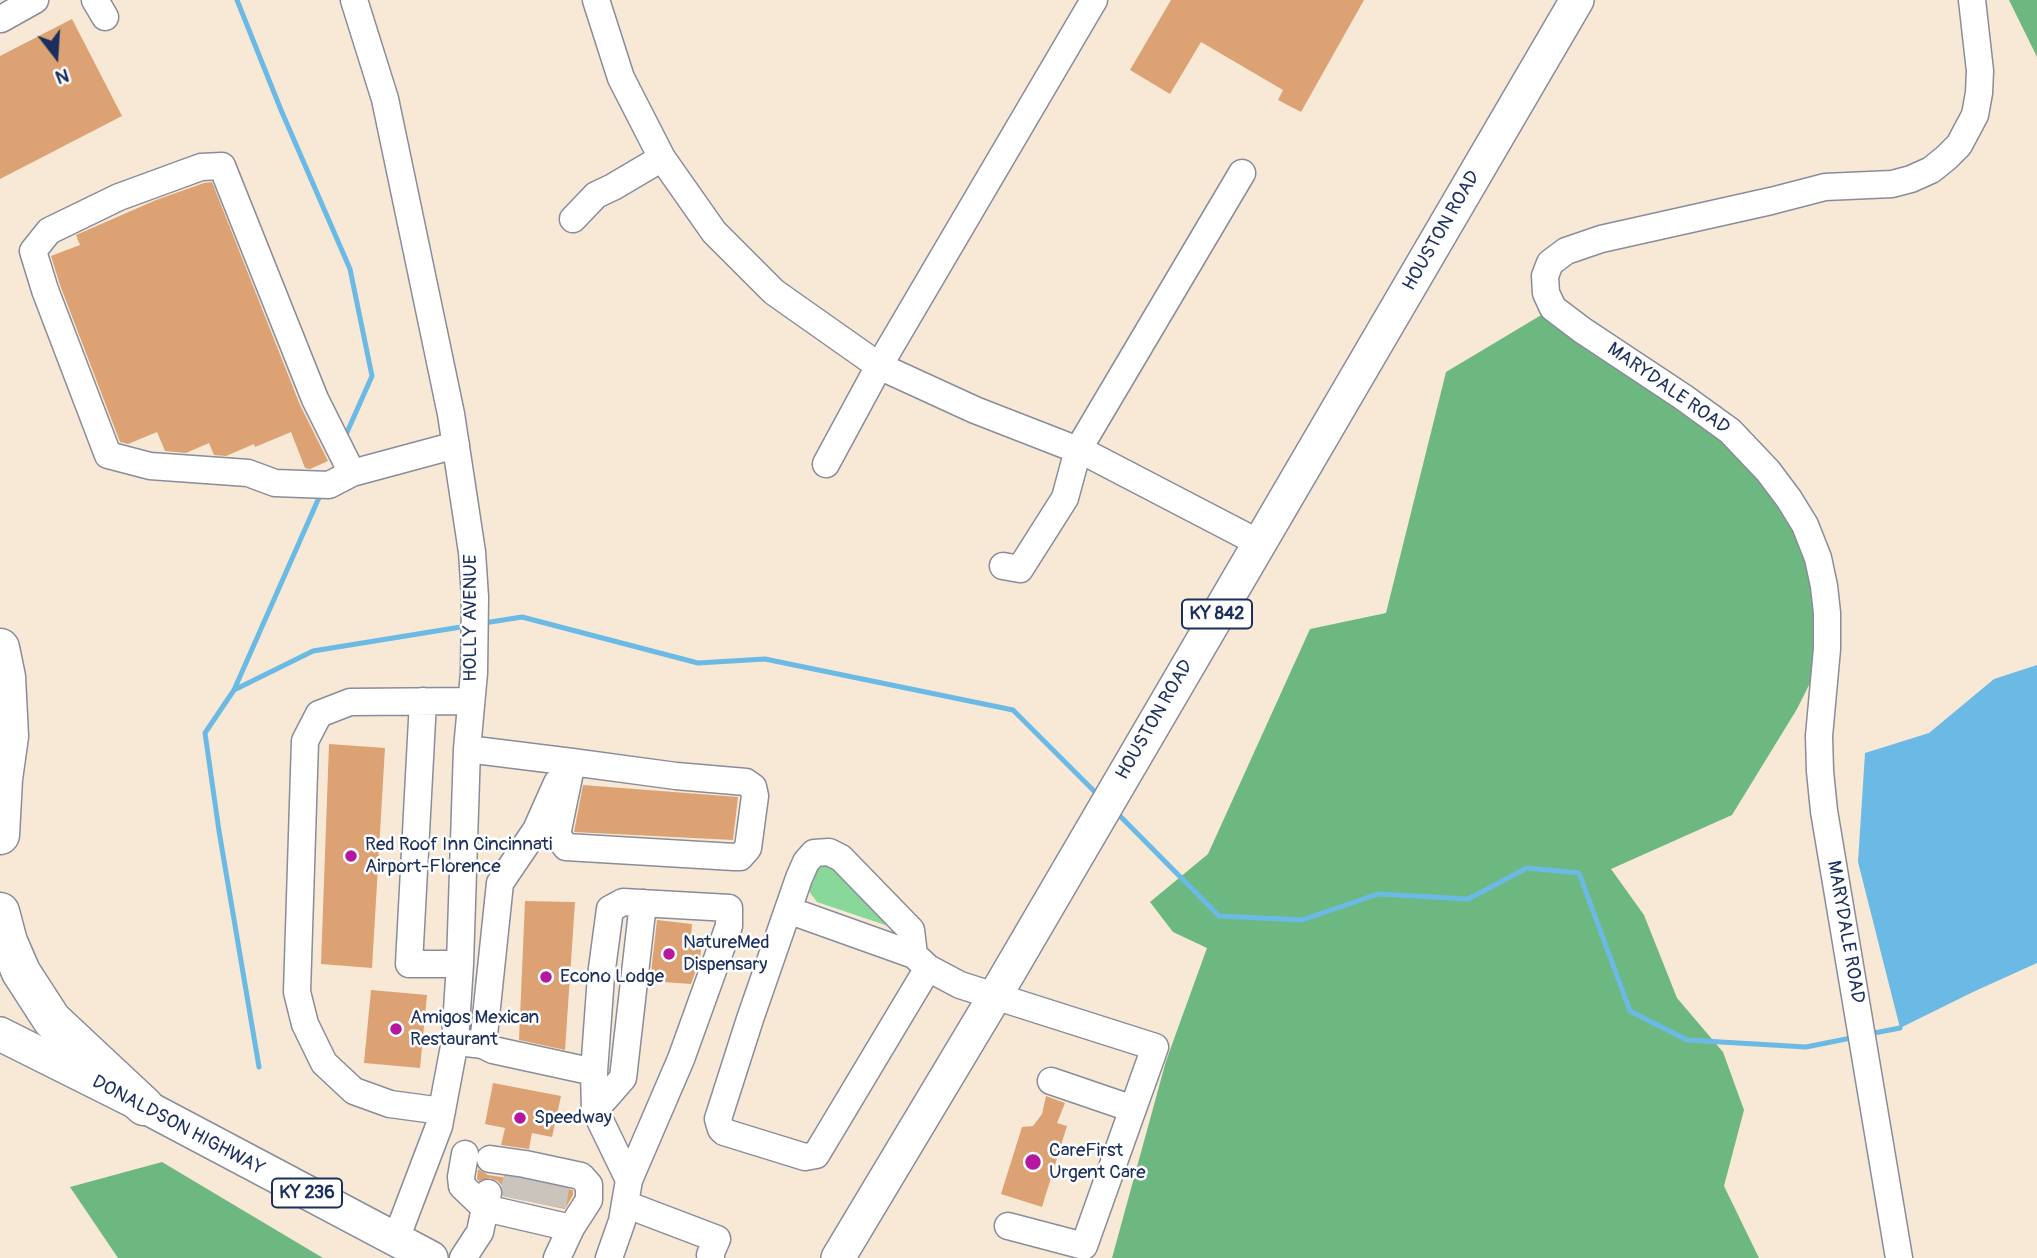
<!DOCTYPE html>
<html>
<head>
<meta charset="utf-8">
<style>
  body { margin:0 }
  #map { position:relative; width:2037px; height:1258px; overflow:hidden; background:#f7e9d5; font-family:Pangolin,sans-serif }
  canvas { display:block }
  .north { position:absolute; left:21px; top:21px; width:70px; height:70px; -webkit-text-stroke:5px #fff; paint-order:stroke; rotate:163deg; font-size:19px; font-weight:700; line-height:28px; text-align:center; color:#1b2f5e }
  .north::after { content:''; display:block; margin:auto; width:24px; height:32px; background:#1b2f5e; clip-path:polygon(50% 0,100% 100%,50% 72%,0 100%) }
</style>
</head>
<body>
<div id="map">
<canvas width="2037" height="1258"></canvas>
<div class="north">N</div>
</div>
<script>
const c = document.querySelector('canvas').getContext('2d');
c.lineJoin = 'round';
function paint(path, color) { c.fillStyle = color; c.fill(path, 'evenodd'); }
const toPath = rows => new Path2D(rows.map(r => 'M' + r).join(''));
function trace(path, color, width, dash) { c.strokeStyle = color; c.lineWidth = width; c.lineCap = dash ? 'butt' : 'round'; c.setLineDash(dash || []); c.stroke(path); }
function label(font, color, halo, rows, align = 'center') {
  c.font = font + ' Pangolin,sans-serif'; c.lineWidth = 5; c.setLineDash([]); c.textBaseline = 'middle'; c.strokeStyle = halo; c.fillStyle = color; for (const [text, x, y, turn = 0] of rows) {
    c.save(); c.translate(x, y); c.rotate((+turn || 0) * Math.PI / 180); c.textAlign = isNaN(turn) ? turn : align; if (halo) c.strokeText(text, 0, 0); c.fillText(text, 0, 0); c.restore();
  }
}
const green = toPath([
  [827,863,835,864,903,931,817,902,808,890,817,867]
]);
const forest = toPath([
  [2009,0,2037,0,2037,57],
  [1553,308,1683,397,1805,525,1827,649,1797,709,1732,815,1611,869,1644,915,1677,998,1723,1052,1744,1110,1724,1186,1759,1258,1112,1258,1166,1061,1207,948,1173,932,1150,902,1208,854,1310,629,1386,613,1446,372],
  [162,1162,323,1258,118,1258,70,1187]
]);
const water = toPath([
  [2037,665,2037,963,1973,992,1900,1028,1858,862,1865,753,1929,733,1994,679]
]);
const stream = toPath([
  [237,0,281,110,350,269,372,376,344,439],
  [484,623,522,617,698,663,765,659,1013,710,1099,796],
  [234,690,313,651,467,626],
  [1116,812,1219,916,1302,920,1378,894,1468,899,1527,868,1579,873,1630,1011,1687,1040,1806,1047,1856,1037],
  [1869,1034,1900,1028],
  [259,1067,219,831,205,733,234,690,321,493]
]);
const building = toPath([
  [1171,0,1364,0,1301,112,1278,100,1283,90,1201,42,1170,94,1130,70],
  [72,19,122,116,0,179,0,56],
  [212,182,300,405,328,461,310,469,305,468,291,432,255,447,254,444,226,456,214,455,209,443,186,453,165,451,157,432,128,444,120,442,60,285,51,256,80,245,76,235,156,200,204,183],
  [329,744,385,748,372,968,321,964],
  [583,785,738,797,733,840,574,832],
  [525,901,575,902,565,1050,519,1040],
  [657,920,692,924,690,948,701,949,700,959,691,984,650,981],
  [371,990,427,995,420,1068,364,1063],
  [493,1083,561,1096,552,1137,532,1133,529,1149,501,1145,505,1128,485,1124],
  [1046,1096,1065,1103,1057,1123,1067,1126,1042,1207,1001,1194,1022,1127,1033,1126,1042,1114],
  [478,1169,488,1175,522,1180,573,1190,573,1195,565,1209,503,1196,503,1187,498,1181,490,1178,479,1181,477,1179]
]);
const minorTunnel = toPath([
  [512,1198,520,1163],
  [531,1202,536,1178],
  [553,1206,557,1182]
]);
const minor = toPath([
  [95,0,105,17],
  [354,0,385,99,451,414,472,552,475,597,474,673,467,749,460,964,455,1041,439,1126,396,1239],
  [596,0,621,78,662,158,714,232,774,292,879,366,975,410,1088,454,1259,543],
  [1,19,35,0],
  [573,219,596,195,613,187,662,158],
  [826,464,879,366,1094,0],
  [352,473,315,399,222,166,201,167,119,197,49,231,33,251,45,290,108,455,150,466,248,473,275,483,329,485,352,473,456,445],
  [1003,566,1020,569,1065,498,1078,450,1242,173],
  [423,701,409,964,460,964],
  [467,749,572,762,676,776,746,782,753,787,755,796,748,848,740,857,734,857,566,847,557,835,572,762],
  [788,910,914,955,928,968,960,985,1155,1047,1084,1246,1008,1226],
  [914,955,911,930,841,858,829,852,814,853,806,862,799,878,750,1019,718,1119,721,1129,724,1132,805,1157,816,1155,928,968],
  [467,1043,483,1045,493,1050,594,1072],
  [483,1045,500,883,536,830,557,783],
  [1051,1081,1133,1109],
  [595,1110,623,1078,643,903],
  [442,1111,390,1104,354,1091,324,1063,305,1024,297,992,305,741,319,714,350,702,471,701],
  [465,1154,461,1177,462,1186,485,1208,488,1193],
  [490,1159,525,1164,581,1176,589,1185,589,1200,571,1228],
  [625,1204,717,1239,710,1255,711,1258],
  [463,1258,480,1232,485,1208,571,1228,557,1258],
  [609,1258,622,1221,629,1180,595,1110,594,1072,601,976,610,909,623,902,729,908,729,926,681,1059,629,1180],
  [1899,1258,1824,811,1820,771,1819,736,1827,649,1827,613,1824,586,1818,558,1805,525,1789,499,1768,471,1730,431,1683,397,1582,330,1553,308,1546,293,1545,276,1550,263,1566,251,1601,239,1771,201,1825,187,1892,184,1911,179,1931,170,1946,158,1959,145,1975,115,1979,93,1980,71,1972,0]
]);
const major = toPath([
  [0,1034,144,1106,431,1258],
  [838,1258,995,996,1577,0]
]);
const highway = toPath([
  [0,648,6,677,9,736,3,779,0,835],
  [0,912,8,942,21,972,52,1020,144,1106]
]);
const markers = [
  [351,856,7,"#b5179e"],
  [669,954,7,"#b5179e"],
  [546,977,7,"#b5179e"],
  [396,1029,7,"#b5179e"],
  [520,1118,7,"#b5179e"],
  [1033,1162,9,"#b5179e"]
];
const shields = [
  [1217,614,70],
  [307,1193,70]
];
const shieldNames = [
  ["KY 842",1217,614],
  ["KY 236",307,1193]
];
const streetNames = [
  ["HOUSTON ROAD",1442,231,-60],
  ["MARYDALE ROAD",1668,389,35],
  ["HOLLY AVENUE",471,618,-90],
  ["HOUSTON ROAD",1155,720,-60],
  ["MARYDALE ROAD",1845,932,80],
  ["DONALDSON HIGHWAY",178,1126,28]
];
const poiNames = [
  ["Red Roof Inn Cincinnati",365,845],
  ["Airport-Florence",365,867],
  ["NatureMed",683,943],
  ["Dispensary",683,965],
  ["Econo Lodge",560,977],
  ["Amigos Mexican",410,1018],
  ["Restaurant",410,1040],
  ["Speedway",534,1118],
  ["CareFirst",1049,1151],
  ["Urgent Care",1049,1173]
];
paint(green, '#87d899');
paint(forest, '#6db881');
paint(water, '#6bbae6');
trace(stream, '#6bbae6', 5);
paint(building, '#dda273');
trace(minorTunnel, '#cbc4bd', 26, [26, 13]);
trace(minor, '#898c9a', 29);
trace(major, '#898c9a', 36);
trace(highway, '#898c9a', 41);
trace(minor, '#fff', 26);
trace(major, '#fff', 33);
trace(highway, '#fff', 38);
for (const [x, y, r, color] of markers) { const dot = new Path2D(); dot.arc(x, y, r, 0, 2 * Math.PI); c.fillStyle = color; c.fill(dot); trace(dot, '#fff', 2.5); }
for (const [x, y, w] of shields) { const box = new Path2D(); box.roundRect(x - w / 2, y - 14.5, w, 29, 5); c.fillStyle = '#fff'; c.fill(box); trace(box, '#1b2f5e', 2); }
label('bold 18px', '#1b2f5e', null, shieldNames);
label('19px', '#1b2f5e', '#fff', streetNames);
label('19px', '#1b2f5e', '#fff', poiNames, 'left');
</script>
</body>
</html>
